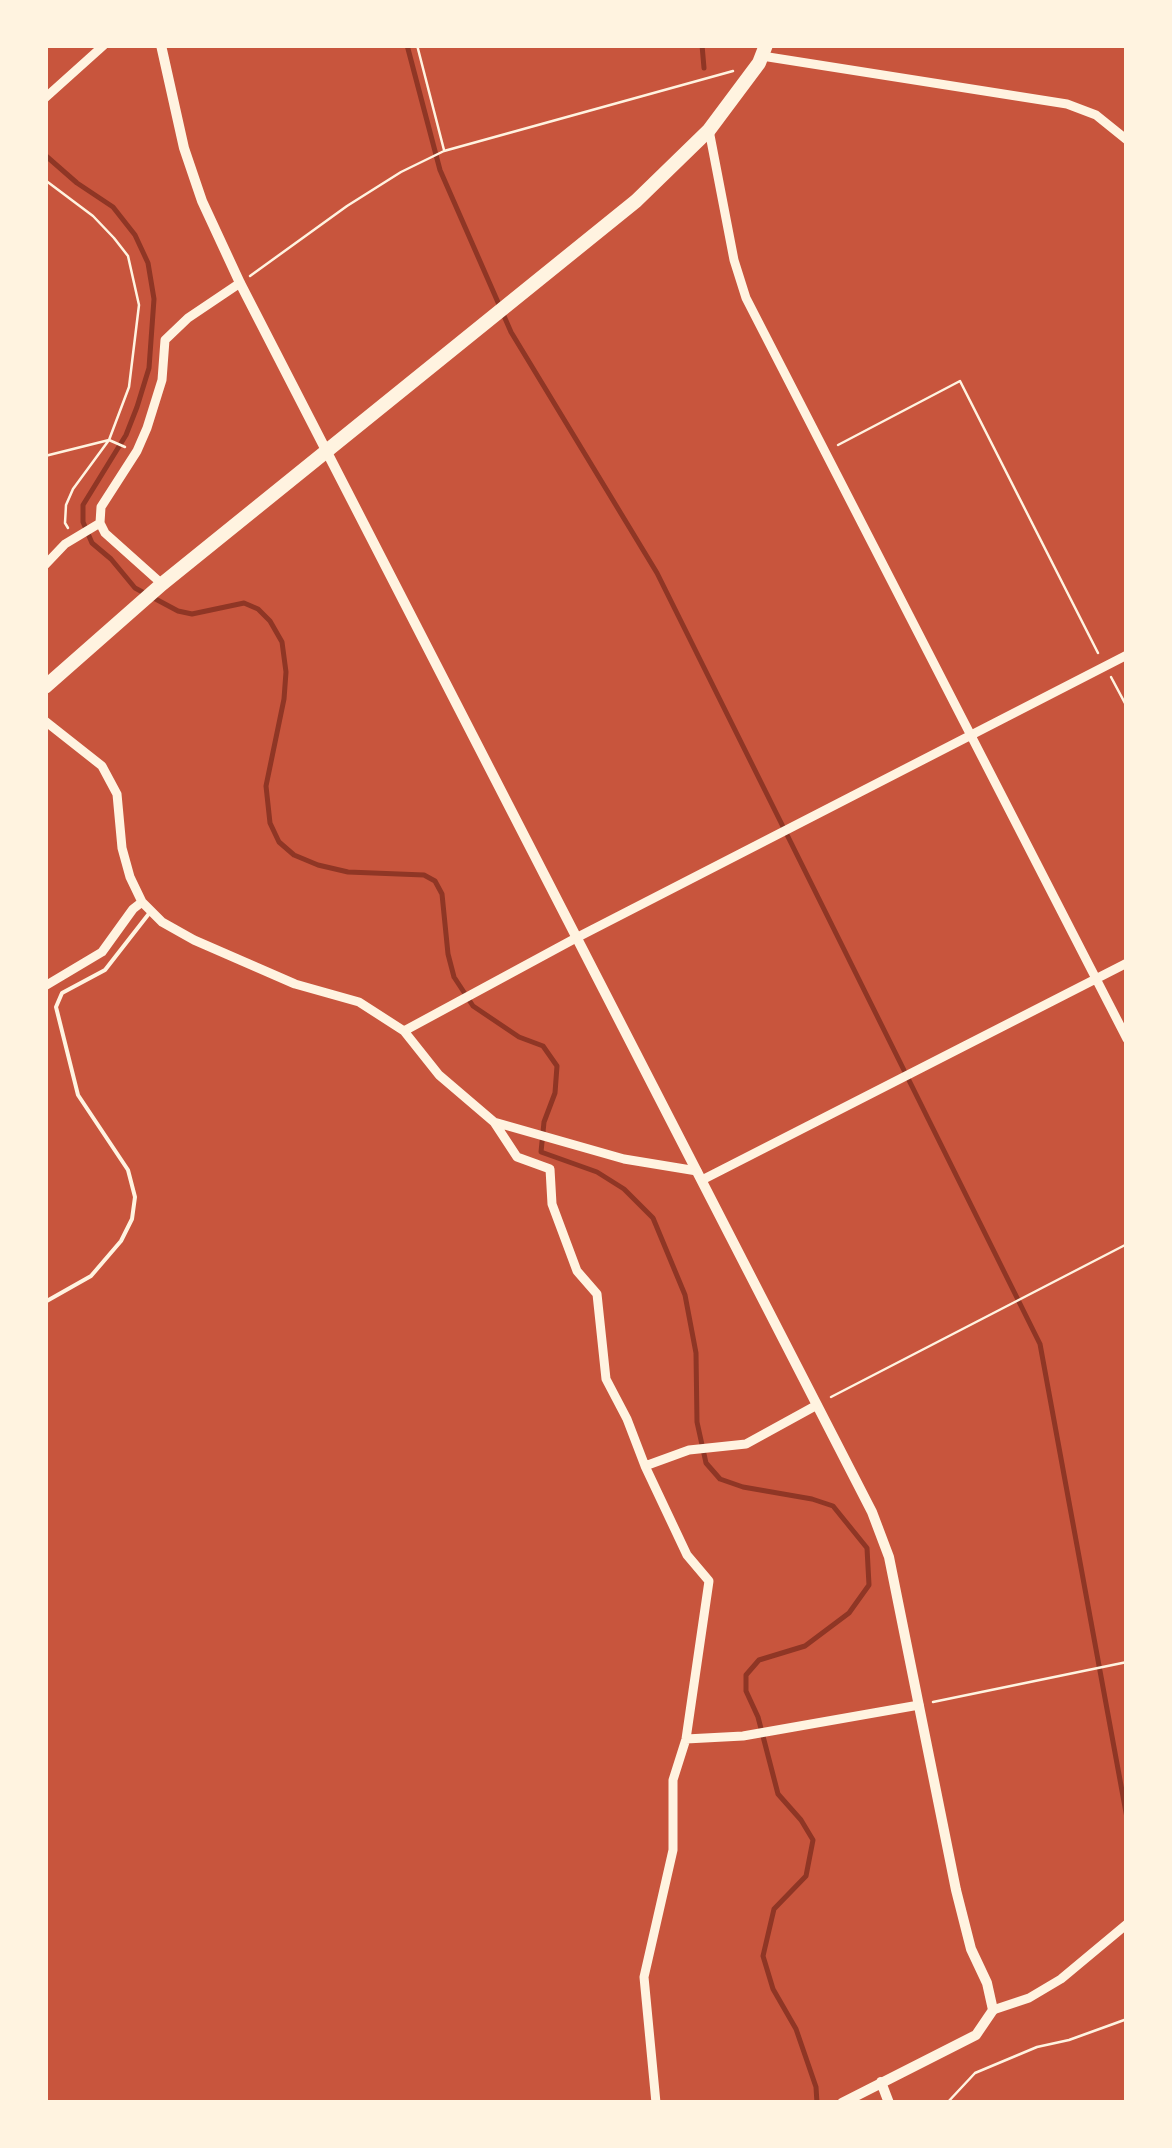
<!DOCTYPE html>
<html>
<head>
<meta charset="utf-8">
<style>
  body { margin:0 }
  #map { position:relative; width:1172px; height:2148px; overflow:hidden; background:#c8553d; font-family:Montserrat,sans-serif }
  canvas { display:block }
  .frame { position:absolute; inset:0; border:48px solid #fff3e0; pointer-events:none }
</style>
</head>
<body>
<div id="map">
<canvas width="1172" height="2148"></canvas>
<div class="frame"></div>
</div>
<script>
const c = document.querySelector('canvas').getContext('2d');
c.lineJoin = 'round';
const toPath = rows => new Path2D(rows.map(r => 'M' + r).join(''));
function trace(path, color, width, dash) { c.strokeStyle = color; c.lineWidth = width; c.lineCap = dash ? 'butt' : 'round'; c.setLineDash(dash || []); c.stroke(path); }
const stream = toPath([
  [407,45,440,170,511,332,657,573,1040,1344,1127,1818],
  [702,45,704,68],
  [45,155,77,183,113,207,135,235,148,263,154,299,149,368,137,407,126,435,83,505,83,522,92,543,111,559,135,588,178,611,192,614,244,603,258,609,270,621,282,642,286,672,284,699,266,786,270,823,279,842,294,855,318,865,348,872,424,875,435,881,442,894,448,954,454,977,473,1006,519,1037,543,1046,557,1066,555,1093,544,1122,541,1152,597,1172,624,1189,653,1218,685,1295,696,1353,697,1422,706,1463,720,1479,743,1487,812,1499,833,1506,867,1548,869,1585,849,1613,805,1646,759,1660,746,1675,746,1691,758,1717,778,1794,801,1820,813,1840,806,1876,774,1909,763,1956,773,1989,796,2029,816,2087,817,2103]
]);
const path = toPath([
  [417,45,444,150],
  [45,180,93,216,114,238,128,256,139,305,129,387,109,440,73,489,66,505,65,523,68,528],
  [250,276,347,206,401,172,444,151,733,71],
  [838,445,960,381,1098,653],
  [45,456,109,440,125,447],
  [1111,677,1127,707],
  [831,1397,1127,1244],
  [933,1702,1127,1662],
  [947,2103,975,2073,1037,2047,1069,2040,1127,2019]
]);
const service = toPath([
  [45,1302,91,1276,121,1241,132,1219,135,1197,128,1170,78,1095,56,1007,62,993,105,970,151,911]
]);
const minor = toPath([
  [762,56,1067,104,1096,115,1127,140],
  [45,98,104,45],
  [709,130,734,260,746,298,1127,1039],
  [45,565,65,544,100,523],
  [162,584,105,533,100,523,101,507,137,451,147,428,162,380,165,340,188,318,240,283],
  [45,721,102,766,117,794,122,848,130,877,142,902,162,922,194,940,295,984,359,1002,404,1031,439,1075,494,1122,517,1157,550,1169,552,1204,577,1271,597,1294,606,1379,627,1419,645,1466,687,1555,709,1581,686,1739,673,1780,673,1850,644,1977,656,2103],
  [45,986,102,952,133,909,142,902],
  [404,1031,576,938,1127,655],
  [494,1122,624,1159,697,1171],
  [702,1180,1127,963],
  [645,1466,689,1450,746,1444,817,1405],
  [686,1739,743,1736,919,1705],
  [993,2010,1029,1998,1061,1979,1127,1924]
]);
const tertiary = toPath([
  [161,45,184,148,202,201,240,283,872,1512,889,1557,956,1890,971,1949,987,1983,993,2010,976,2035,842,2103],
  [881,2082,889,2103]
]);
const primary = toPath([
  [45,687,162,584,636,201,709,130,759,63,766,45]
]);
trace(stream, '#8f3625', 5);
trace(path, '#fff3e0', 2.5);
trace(service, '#fff3e0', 4);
trace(minor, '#fff3e0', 9);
trace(tertiary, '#fff3e0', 10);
trace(primary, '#fff3e0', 14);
</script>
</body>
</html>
